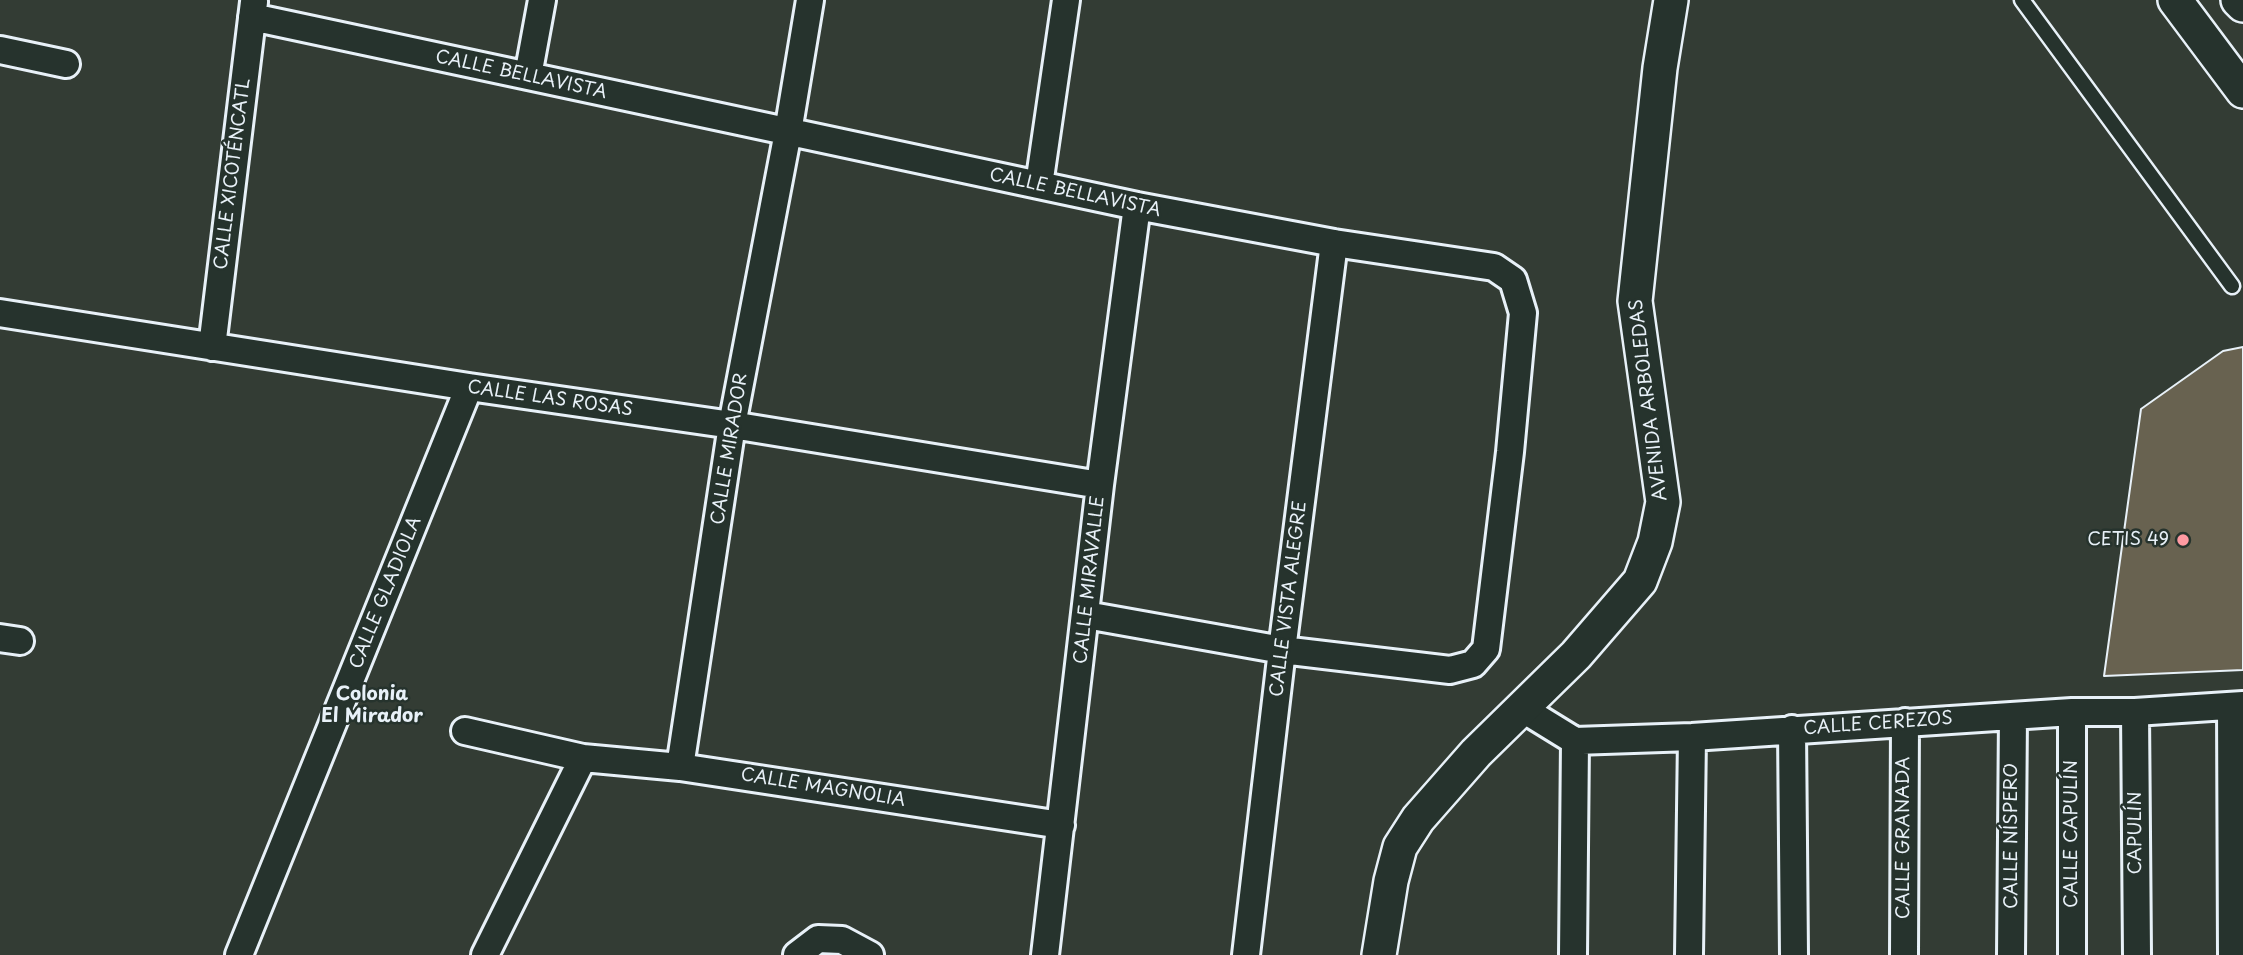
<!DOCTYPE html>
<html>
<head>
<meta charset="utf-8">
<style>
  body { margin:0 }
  canvas { display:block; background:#333c34 }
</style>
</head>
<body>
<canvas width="2243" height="955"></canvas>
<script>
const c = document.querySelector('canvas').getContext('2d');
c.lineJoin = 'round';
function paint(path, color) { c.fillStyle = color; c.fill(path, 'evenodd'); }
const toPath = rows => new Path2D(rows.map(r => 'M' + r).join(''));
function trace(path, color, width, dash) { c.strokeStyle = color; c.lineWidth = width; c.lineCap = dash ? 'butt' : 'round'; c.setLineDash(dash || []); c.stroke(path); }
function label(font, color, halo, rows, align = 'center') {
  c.font = font + ' "Playpen Sans",sans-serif'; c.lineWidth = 5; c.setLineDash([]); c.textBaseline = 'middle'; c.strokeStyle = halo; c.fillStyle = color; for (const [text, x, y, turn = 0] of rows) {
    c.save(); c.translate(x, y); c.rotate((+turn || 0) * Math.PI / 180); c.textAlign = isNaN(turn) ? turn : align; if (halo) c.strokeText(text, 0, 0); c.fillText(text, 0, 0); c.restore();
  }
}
const building = toPath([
  [2243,347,2243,670,2104,676,2141,409,2223,351,2243,347]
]);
const service = toPath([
  [2022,0,2232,286]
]);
const minor = toPath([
  [252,17,1137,206,1334,243,1494,267,1513,280,1523,313,1510,452,1486,649,1473,664,1450,670,1282,650,1086,615],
  [0,50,66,64],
  [528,76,542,0],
  [1039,185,1066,0],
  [0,313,469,387,732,425,1100,485],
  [212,347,254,2],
  [0,638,20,641],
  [2231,706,2232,955],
  [1523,709,1575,741,1692,737,2072,712,2135,712,2243,705],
  [2072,712,2072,955],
  [2135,712,2137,955],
  [1792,729,1794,955],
  [465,731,583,758,680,767,1061,825],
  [680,767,732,425,788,132,810,0],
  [239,955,469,387],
  [485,955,583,758],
  [797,955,818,939,842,940,870,955],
  [1045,955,1100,485,1137,206],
  [1246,955,1282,650,1334,243],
  [1573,955,1575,741],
  [1689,955,1692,737],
  [1904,955,1905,722],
  [2011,955,2013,716]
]);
const tertiary = toPath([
  [2175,0,2243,91],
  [2238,0,2243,5],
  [1379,955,1391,881,1400,847,1418,819,1476,753,1576,655,1640,581,1655,542,1663,502,1635,301,1660,68,1671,0]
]);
const markers = [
  [2183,540,7,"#ff9aa2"]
];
const streetNames = [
  ["CALLE BELLAVISTA",521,75,12],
  ["CALLE XICOTÉNCATL",233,174,-83],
  ["CALLE BELLAVISTA",1075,193,12],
  ["CALLE LAS ROSAS",550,399,8],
  ["AVENIDA ARBOLEDAS",1649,400,-97],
  ["CALLE MIRADOR",730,449,-81],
  ["CALLE MIRAVALLE",1090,580,-84],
  ["CALLE GLADIOLA",386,593,-68],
  ["CALLE VISTA ALEGRE",1289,599,-83],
  ["CALLE CEREZOS",1878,724,-4],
  ["CALLE MAGNOLIA",823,788,9],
  ["CAPULÍN",2136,833,-90],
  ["CALLE CAPULÍN",2072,834,-90],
  ["CALLE NÍSPERO",2012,836,-90],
  ["CALLE GRANADA",1904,838,-90]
];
const poiNames = [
  ["CETIS 49",2169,540]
];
const neighbourhoodNames = [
  ["Colonia",372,695],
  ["El Mirador",372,717]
];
paint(building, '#686250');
trace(building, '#e8f1f8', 2);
trace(service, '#e8f1f8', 19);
trace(minor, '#e8f1f8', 32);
trace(tertiary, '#e8f1f8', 38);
trace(service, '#26332d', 14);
trace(minor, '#26332d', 26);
trace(tertiary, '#26332d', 33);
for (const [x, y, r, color] of markers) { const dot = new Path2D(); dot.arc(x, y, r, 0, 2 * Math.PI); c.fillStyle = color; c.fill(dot); trace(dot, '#26332d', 2.5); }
label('18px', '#e8f1f8', '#26332d', streetNames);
label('18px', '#e8f1f8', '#26332d', poiNames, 'right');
label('bold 19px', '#e8f1f8', '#26332d', neighbourhoodNames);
</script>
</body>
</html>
